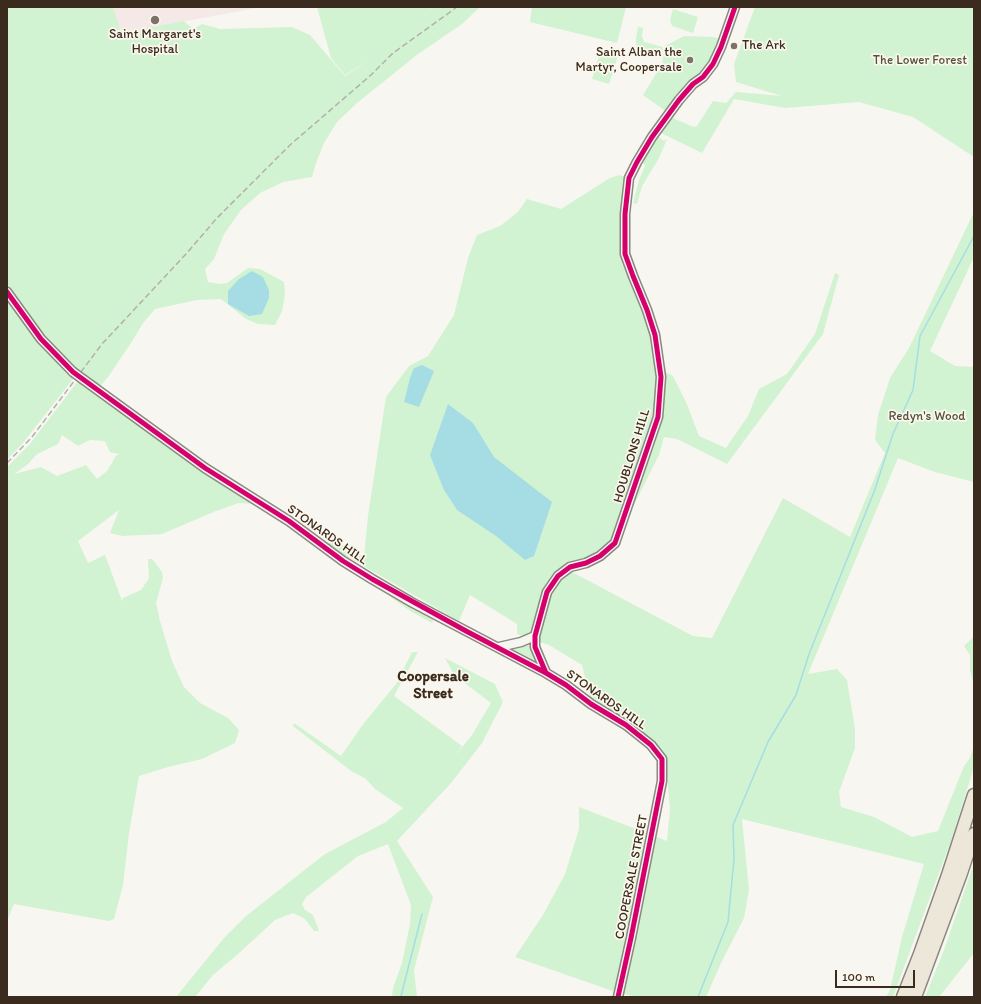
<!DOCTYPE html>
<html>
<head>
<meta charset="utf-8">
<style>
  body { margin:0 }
  #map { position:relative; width:981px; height:1004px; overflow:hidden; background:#f8f6f0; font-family:Itim,sans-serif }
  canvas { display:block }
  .frame { position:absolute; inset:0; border:8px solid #3b2a1e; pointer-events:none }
  .scale { position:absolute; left:835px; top:970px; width:80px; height:18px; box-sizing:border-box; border:2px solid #3b2a1e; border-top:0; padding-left:5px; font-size:12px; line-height:14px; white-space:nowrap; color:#3b2a1e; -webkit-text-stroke:3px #fbf7ec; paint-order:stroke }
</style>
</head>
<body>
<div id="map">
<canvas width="981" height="1004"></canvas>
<div class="frame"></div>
<div class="scale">100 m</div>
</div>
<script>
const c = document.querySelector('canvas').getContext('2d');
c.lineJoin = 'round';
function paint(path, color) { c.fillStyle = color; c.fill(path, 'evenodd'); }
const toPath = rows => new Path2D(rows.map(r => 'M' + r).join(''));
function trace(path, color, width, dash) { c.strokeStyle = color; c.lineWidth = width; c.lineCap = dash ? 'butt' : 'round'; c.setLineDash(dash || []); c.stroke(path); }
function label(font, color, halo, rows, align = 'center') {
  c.font = font + ' Itim,sans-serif'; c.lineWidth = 3.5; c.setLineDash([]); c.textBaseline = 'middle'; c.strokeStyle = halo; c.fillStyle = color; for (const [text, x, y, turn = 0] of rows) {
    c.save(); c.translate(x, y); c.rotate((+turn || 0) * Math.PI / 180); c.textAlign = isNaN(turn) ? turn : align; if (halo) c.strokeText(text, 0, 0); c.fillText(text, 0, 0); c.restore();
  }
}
const built = toPath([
  [112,7,262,7,121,33]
]);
const green = toPath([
  [7,7,113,7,121,33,184,21,193,29,202,24,220,29,292,27,310,35,345,76,369,60,345,75,331,58,317,7,433,7,429,11,434,7,480,7,462,24,418,54,357,103,337,122,324,143,316,163,312,177,283,182,260,193,241,210,224,234,214,259,205,269,208,282,219,284,227,283,248,268,260,269,284,282,285,294,282,311,275,325,258,324,246,319,221,299,197,300,155,309,143,323,133,340,108,377,97,390,59,357,7,289,7,119,11,115,7,118],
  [532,7,626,7,617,43,530,22],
  [755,7,974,7,974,157,913,117,859,102,785,108,734,99,702,153,659,132,670,116,677,120,694,127,697,126,713,101,726,103,736,92,782,96,736,82,734,64],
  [673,9,698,17,693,33,672,26,670,20],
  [638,27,643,28,642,36,644,42,663,47,662,56,639,48,636,45,636,38],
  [684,36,714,37,721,40,711,63,667,112,643,95,662,64,665,46],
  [601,48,619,53,609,84,592,79],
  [657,136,664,141,667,139,659,158,642,186,637,204,633,203,639,180,645,166,642,161],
  [619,175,626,177,622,210,622,264,640,301,650,329,660,372,659,405,614,541,606,549,570,571,693,636,712,638,783,498,850,537,885,453,875,440,878,415,890,378,909,348,974,212,974,257,930,351,955,366,974,367,974,482,935,472,898,458,808,674,837,669,847,680,855,729,855,748,839,792,841,807,874,817,912,837,938,831,964,766,970,758,974,746,974,767,952,838,893,997,886,997,890,990,902,937,924,864,742,819,749,890,744,918,721,963,706,997,636,997,613,991,515,957,543,915,565,874,579,829,579,807,667,841,670,810,667,774,663,753,591,702,582,665,549,645,517,634,517,624,470,595,459,621,327,545,332,540,364,557,368,516,386,397,409,366,428,356,454,315,468,258,477,235,500,226,518,212,527,199,561,209,610,178],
  [835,273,839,275,823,334,727,464,677,439,664,437,659,455,631,511,661,422,663,411,664,371,673,376,686,402,699,436,726,448,748,416,759,389,787,374,815,334],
  [7,298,33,334,73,379,23,443,7,460],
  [78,381,160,440,259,504,239,503,216,511,162,534,123,536,110,533,119,510,78,541,88,563,105,555,122,601,123,598,141,590,149,578,148,559,152,559,162,572,163,578,156,603,160,621,172,661,184,687,200,703,228,718,239,730,235,743,202,759,168,767,139,776,129,833,123,885,114,919,109,921,14,904,7,921,7,467,29,445],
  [62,435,78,446,90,440,105,441,110,452,119,454,116,456,107,471,97,479,86,465,57,476,41,467,14,474,28,464,37,454,58,444],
  [376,587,395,595,435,616,432,623,412,612],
  [974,636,974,685,970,670,970,655,964,646],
  [528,641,531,642,533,646,541,668,504,647],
  [412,652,418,652,394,696,462,746,454,757,472,735,491,703,454,675,445,658,495,684,503,702,482,743,451,783,397,841,433,897,414,970,417,997,392,997,393,988,402,963,410,924,411,905,388,844,358,856,306,897,302,904,305,910,313,915,319,931,314,931,305,919,293,913,275,920,238,954,213,975,195,997,176,997,224,938,246,916,325,854,386,822,403,808,375,789,366,779,351,771,293,726,294,723,341,756,364,723,396,684],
  [974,863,974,953,939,997,925,997,944,950]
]);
const water = toPath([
  [252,271,263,277,269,290,269,298,262,314,249,316,228,304,228,291,239,279],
  [422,365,434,371,419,407,404,402,410,378,414,368],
  [448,404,473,423,494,457,552,502,534,556,525,560,496,536,457,510,444,490,430,455]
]);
const stream = toPath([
  [401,996,422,914],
  [698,997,728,922,734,859,733,825,768,742,796,695,809,654,874,492,893,434,913,390,920,336,974,236]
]);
const tertiary = toPath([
  [7,292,41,339,73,372],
  [84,380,205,468,289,521,343,561,372,579,413,603,546,673,566,685,591,704,626,725,651,745,662,759,662,781,631,938,618,997],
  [499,647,521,642,535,636],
  [546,673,535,647,535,636,547,592,558,576,570,567,586,563,600,556,615,543,658,417,661,377,655,335,647,310,633,276,625,254,625,214,629,178,637,162,652,137,679,100,693,84,703,77,713,64,721,47,735,7]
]);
const motorway = toPath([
  [903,997,920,954,948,875,974,795],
  [915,997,960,876,974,834]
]);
const rail = toPath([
  [7,463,32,437,102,344,186,254,217,218,290,145,371,75,393,53,457,7]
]);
const tertiaryBridge = toPath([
  [73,372,84,380]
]);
const cycleway = toPath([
  [7,292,41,339,73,372,205,468,289,521,343,561,372,579,466,631,546,673,566,685,591,704,626,725,651,745,662,759,662,781,631,938,618,997],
  [546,673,535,647,535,636,547,592,558,576,570,567,586,563,600,556,615,543,658,417,661,377,655,335,647,310,633,276,625,254,625,214,629,178,637,162,652,137,679,100,693,84,703,77,713,64,721,47,735,7]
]);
const markers = [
  [155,20,5,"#7d7168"],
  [734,46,4,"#7d7168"],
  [690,60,4,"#7d7168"]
];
const poiNames = [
  ["Saint Margaret's",155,35],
  ["Hospital",155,50],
  ["The Ark",742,46,"left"],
  ["Saint Alban the",682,53,"right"],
  ["Martyr, Coopersale",682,68,"right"]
];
const parkNames = [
  ["The Lower Forest",920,61],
  ["Redyn's Wood",927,417]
];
const streetNames = [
  ["HOUBLONS HILL",632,456,-73],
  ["STONARDS HILL",327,535,35],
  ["STONARDS HILL",606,700,35],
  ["COOPERSALE STREET",632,877,-79]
];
const quarterNames = [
  ["Coopersale",433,677],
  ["Street",433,694]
];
paint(built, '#f4e9e6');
paint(green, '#d1f3d1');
paint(water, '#a6dde4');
trace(stream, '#a6dde4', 1.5);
trace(tertiary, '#8b8781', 11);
trace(motorway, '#8b8781', 15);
trace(tertiary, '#f6f5f1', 8);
trace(motorway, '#ece7d8', 12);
trace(rail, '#b3b0ac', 1.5, [6, 3]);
trace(tertiaryBridge, '#8b8781', 11, []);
trace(tertiaryBridge, '#f6f5f1', 8);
trace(cycleway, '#d6006c', 5);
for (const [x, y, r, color] of markers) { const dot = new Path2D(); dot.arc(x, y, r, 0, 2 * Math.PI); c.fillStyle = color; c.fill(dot); trace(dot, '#fbf7ec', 1.5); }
label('13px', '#3b2a1e', '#fbf7ec', poiNames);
label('13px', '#53523d', '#fbf7ec', parkNames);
label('13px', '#3b2a1e', '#fbf7ec', streetNames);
label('bold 15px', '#3b2a1e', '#fbf7ec', quarterNames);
</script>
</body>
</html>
